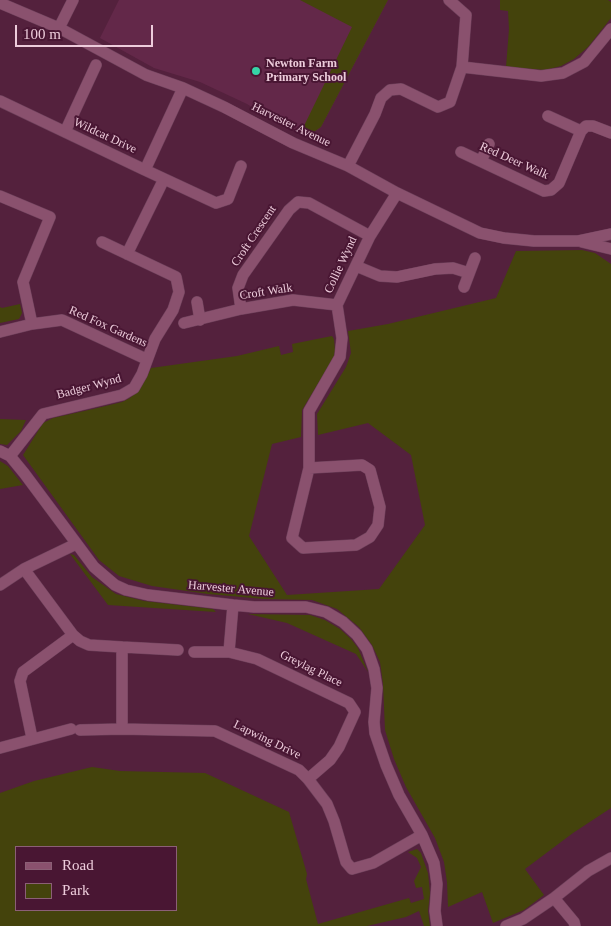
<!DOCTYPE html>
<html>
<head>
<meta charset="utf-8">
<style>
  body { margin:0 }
  #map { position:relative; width:611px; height:926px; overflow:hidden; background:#54213d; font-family:"Times New Roman",serif }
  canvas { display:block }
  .legend { position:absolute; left:15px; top:846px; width:162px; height:65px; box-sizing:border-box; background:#491633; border:1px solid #8b5f76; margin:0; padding:6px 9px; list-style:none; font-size:15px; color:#edccdb }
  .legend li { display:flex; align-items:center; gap:10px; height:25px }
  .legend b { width:25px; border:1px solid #8b5f76 }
  .scale { position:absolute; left:15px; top:25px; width:138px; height:22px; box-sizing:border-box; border:2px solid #edccdb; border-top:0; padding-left:6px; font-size:15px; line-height:18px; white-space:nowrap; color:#edccdb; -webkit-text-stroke:4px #491633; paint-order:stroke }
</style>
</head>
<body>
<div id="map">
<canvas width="611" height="926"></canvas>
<ul class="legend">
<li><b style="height:6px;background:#8a516e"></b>Road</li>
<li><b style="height:14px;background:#44430c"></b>Park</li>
</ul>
<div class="scale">100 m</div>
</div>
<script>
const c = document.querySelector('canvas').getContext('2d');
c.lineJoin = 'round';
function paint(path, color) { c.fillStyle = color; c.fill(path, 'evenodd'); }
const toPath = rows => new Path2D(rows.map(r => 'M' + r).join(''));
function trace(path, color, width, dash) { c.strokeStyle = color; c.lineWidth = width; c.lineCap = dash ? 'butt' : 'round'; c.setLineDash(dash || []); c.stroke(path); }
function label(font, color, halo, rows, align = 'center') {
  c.font = font + ' "Times New Roman",serif'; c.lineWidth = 4; c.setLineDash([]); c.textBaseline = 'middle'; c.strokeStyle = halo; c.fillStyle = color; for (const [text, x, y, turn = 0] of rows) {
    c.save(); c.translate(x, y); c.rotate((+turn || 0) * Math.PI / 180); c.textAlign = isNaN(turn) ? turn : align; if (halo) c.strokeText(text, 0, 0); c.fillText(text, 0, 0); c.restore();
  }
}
const built = toPath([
  [119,0,388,0,321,127,308,136,269,118,247,104,200,82,154,68,100,38]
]);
const green = toPath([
  [300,0,388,0,321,127,308,136,303,133,303,128,352,27],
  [500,0,608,0,611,2,611,18,588,47,574,59,561,66,545,70,506,67,509,29,508,11,500,10],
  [582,250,595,253,611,264,611,808,573,833,525,869,544,895,524,910,493,923,482,892,448,907,447,882,444,862,435,838,406,787,394,759,385,730,383,684,380,662,372,645,359,627,337,609,312,600,264,599,208,594,152,586,119,576,99,560,23,455,43,423,53,418,93,409,122,402,130,398,146,379,151,368,237,356,279,346,281,355,293,352,292,344,332,336,334,339,335,351,334,357,302,410,301,437,272,444,249,536,287,595,379,589,425,525,411,455,368,423,318,435,317,414,346,367,351,353,348,331,388,324,496,298,516,251],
  [20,304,22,313,19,319,0,323,0,307,2,308],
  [0,419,26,420,21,431,7,445,0,444],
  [0,461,8,466,23,485,0,489],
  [70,554,74,555,92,577,116,594,144,601,213,609,216,612,108,605],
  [248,614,310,615,325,620,340,629,351,639,358,648,368,672,356,654,287,623],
  [92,767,120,771,205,773,289,812,307,874,306,879,318,924,409,898,411,903,424,899,422,887,416,888,414,881,421,867,417,858,408,852,417,849,421,853,428,873,430,893,428,911,430,926,424,926,419,911,406,917,367,926,0,926,0,793,34,781],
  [176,847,176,910,16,910,16,847]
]);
const minor = toPath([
  [0,3,59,28,146,75,183,88,224,107,293,143,348,166,397,193,480,233,504,238,534,241,578,241,611,234],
  [59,28,73,0],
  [462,67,541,76,563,73,584,62,611,29],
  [0,101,145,170,183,88],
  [548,116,581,131],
  [65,132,96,65],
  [461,152,544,191,551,190,559,183,581,131,586,126,593,126,611,133],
  [481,161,489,144],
  [348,166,375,114,381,98,390,90,401,89,438,107,450,102,462,67,466,15,449,0],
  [145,170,216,203,228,199,241,166],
  [0,196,50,217,23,282,32,324],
  [582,242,611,249],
  [127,254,164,179],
  [356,266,380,276,397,277,435,269,453,268,469,273],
  [464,287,475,258],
  [197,302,200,320],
  [241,309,238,288,243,275,289,210,298,202,309,203,370,236],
  [184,323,241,309,293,300,337,305],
  [0,332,32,324,62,320,146,359],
  [0,451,10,456,24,473,94,567,115,585,126,590,148,595,233,605,254,607,306,607,326,612,343,622,357,635,367,649,374,669,377,688,374,722,375,733,386,765,399,795,422,835,434,863,437,884,435,911,437,926],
  [10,456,43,414,122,395,134,388,142,374,155,339,173,310,179,292,176,277,102,242],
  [309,468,362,465,370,470,380,507,378,525,370,537,356,545,303,548,292,538,309,468,309,411,340,357,342,338,337,305,370,236,397,193],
  [24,569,73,635,80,641,89,645,122,647,122,729,215,731,299,770,308,779,327,804,334,821,346,862,352,869,373,863,422,835],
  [0,585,24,569,76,544],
  [122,647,178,650],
  [194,652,229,652,257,659,349,703,355,712,339,747,330,760,308,779],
  [229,652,233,605],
  [80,730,122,729],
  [32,738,20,681,23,672,73,635],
  [0,748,71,729],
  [554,898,588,871,611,858],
  [506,926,523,919,554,898,574,922,575,926]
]);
const markers = [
  [256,71,5,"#36d4a7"]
];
const poiNames = [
  ["Newton Farm",266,64],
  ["Primary School",266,78]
];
const streetNames = [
  ["Harvester Avenue",291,125,26],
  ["Wildcat Drive",105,136,25],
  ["Red Deer Walk",514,161,24],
  ["Croft Crescent",254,236,-56],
  ["Collie Wynd",341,265,-65],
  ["Croft Walk",266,292,-9],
  ["Red Fox Gardens",108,327,24],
  ["Badger Wynd",89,387,-15],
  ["Harvester Avenue",231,589,5],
  ["Greylag Place",311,669,26],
  ["Lapwing Drive",267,740,26]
];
paint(built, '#632849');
paint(green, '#44430c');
trace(minor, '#6e415b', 12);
trace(minor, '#8a516e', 11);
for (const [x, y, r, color] of markers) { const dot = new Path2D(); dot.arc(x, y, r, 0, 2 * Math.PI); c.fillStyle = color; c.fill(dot); trace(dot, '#491633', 2); }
label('bold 12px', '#edccdb', '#491633', poiNames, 'left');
label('12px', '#edccdb', '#491633', streetNames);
</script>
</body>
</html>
